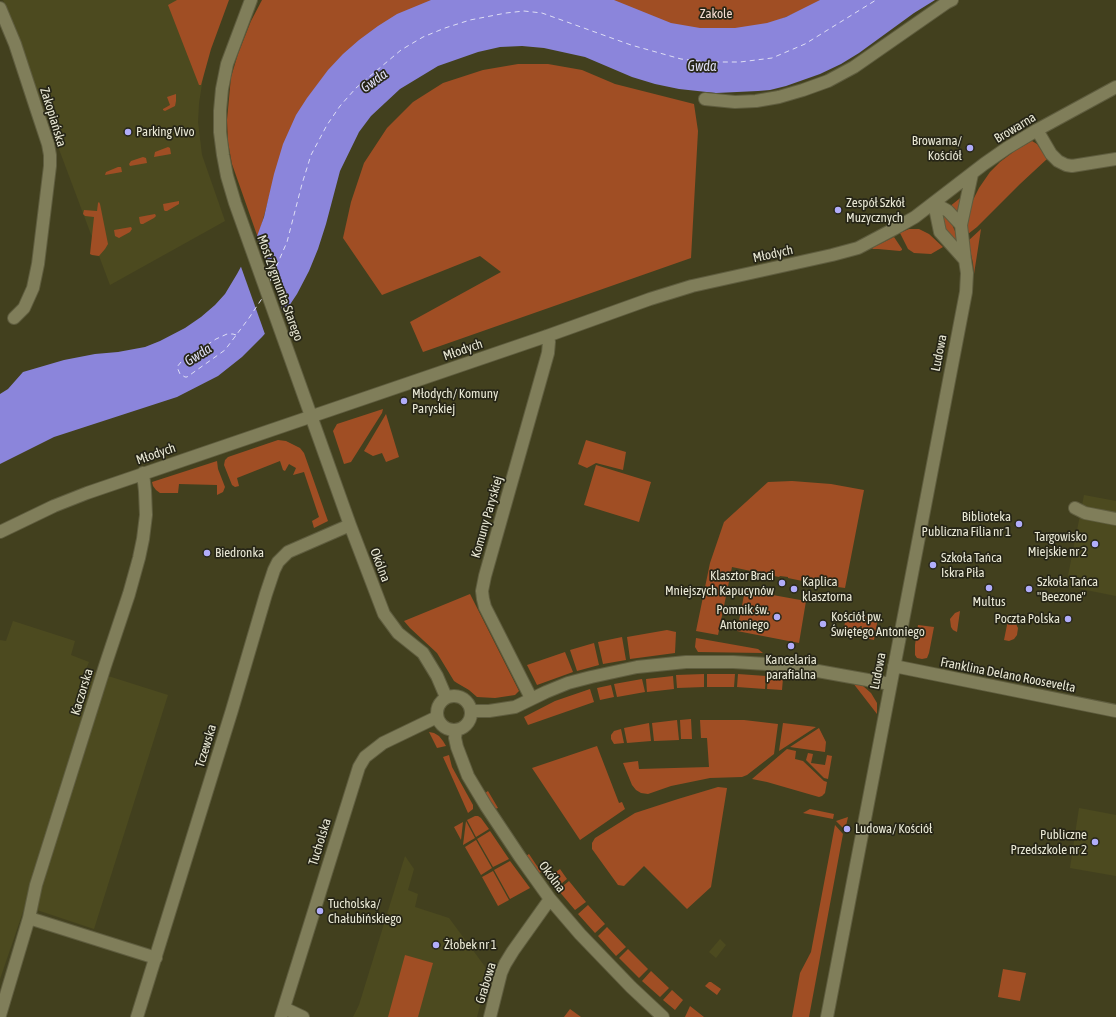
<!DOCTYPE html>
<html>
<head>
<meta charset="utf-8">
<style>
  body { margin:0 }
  canvas { display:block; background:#42401e }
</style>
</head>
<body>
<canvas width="1116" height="1017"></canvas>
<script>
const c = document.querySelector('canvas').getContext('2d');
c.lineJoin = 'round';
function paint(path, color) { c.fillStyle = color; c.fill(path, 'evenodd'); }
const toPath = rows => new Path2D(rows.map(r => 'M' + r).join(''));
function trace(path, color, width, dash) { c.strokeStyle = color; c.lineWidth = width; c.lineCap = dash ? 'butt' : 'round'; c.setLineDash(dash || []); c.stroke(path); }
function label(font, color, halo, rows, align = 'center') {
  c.font = font + ' "Asap Condensed",sans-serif'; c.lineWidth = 3.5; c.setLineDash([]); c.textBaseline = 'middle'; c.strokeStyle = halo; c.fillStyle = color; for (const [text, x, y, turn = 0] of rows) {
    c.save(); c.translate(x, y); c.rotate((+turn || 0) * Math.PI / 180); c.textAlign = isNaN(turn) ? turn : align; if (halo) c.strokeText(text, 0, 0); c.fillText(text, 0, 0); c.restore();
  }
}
const built = toPath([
  [3,0,228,0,208,54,203,78,199,103,198,122,202,155,225,221,110,285],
  [1084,495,1116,501,1116,596,1066,586],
  [13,621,75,641,71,655,89,662,86,669,168,695,94,929,25,906,0,979,0,640,6,641],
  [1079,808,1116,815,1116,876,1070,868],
  [405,856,414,869,408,890,418,894,415,907,449,918,489,972,477,1017,353,1017,359,1005],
  [720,939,726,945,716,958,709,952]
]);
const green = toPath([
  [177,0,229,0,211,49,201,85,199,85,168,5],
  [262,0,437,0,271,190,258,238,232,164,228,142,227,120,231,77,238,54,251,21],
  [608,0,824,0,819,3,767,25,714,31,671,25],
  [518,64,548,64,582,70,615,84,694,104,698,131,691,258,423,352,410,322,501,272,480,256,382,295,343,238,351,202,364,163,387,128,413,102,443,83,483,70],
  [176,94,176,101,175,106,165,111,163,110,163,109,170,105,167,97],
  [1032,141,1037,144,1047,159,1020,184,977,227,968,234,968,221,971,204,979,188,990,172,1000,162,1016,150],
  [168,147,170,148,171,154,154,157,155,152],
  [143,157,146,158,147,163,130,166,129,164,131,161],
  [118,167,121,167,122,172,105,175,106,172],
  [964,195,960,215,949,207],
  [179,201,179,204,167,211,165,211,164,210,163,204],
  [99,202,100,204,108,244,105,249,99,256,92,255,90,254,94,217,85,216,83,214,84,210,97,211,98,203],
  [155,214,156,216,154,218,143,224,141,224,140,223,139,217],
  [942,214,945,215,950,220,958,238,952,242,947,236],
  [131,227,132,229,130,232,119,238,115,236,114,230],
  [909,229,919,229,929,234,943,247,931,254,914,253,908,249,900,233],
  [981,229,974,274,973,263,968,241],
  [894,237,902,249,902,250,900,251,878,249,873,249,872,248],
  [383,409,382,413,351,462,344,464,333,431,337,424],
  [386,414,399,457,386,462,382,453,373,456,364,451],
  [278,440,286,441,300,448,304,453,328,521,314,528,312,521,319,517,304,472,293,475,296,468,289,464,285,471,283,470,280,461,237,478,239,486,235,487,232,485,224,465,225,460,228,457],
  [586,440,626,452,623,470,596,463,587,468,578,464],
  [217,461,218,469,225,487,223,492,217,495,217,485,179,484,178,493,160,493,156,490,153,486,152,482],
  [596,465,651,482,639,522,584,505],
  [792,481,831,484,864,490,845,588,831,586,831,584,830,584,830,585,817,583,817,584,788,578,788,577,780,576,779,577,732,567,718,635,696,631,710,563,724,522,768,482],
  [745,590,806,601,799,643,737,631],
  [470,594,519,691,515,695,495,698,477,697,469,690,457,683,454,681,437,653,410,628,404,621],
  [960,611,957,632,953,630,951,627,950,619,955,613],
  [851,613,878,618,874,640,860,637,862,626,860,626,857,637,843,634,846,616,848,614],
  [1008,620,1015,622,1018,628,1017,635,1014,639,1009,641,1004,640],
  [918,625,934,627,929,653,927,658,922,659,917,658,915,655,915,645],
  [667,630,676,632,675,653,630,659,627,637],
  [622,637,626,660,603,664,598,642],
  [696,638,758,649,763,653,698,652,695,647],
  [594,643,599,665,577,671,570,650],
  [565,652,573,672,537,685,527,665],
  [704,674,704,687,677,688,676,675],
  [707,674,735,674,734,687,707,687],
  [738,674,766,676,765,689,737,687],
  [673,676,674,689,647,692,646,679],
  [768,676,783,678,782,690,767,689],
  [642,679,645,692,617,697,614,684],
  [853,683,863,686,871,693,877,703,877,714],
  [611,685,614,697,600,700,597,688],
  [590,689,594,702,528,725,524,717,555,701],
  [691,719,692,739,681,739,680,720],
  [677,720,679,740,654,741,652,723],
  [700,720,744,720,778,724,774,754,747,775,742,777,710,778,671,786,648,794,641,793,636,790,632,785,623,763,638,761,639,769,709,767,707,738,701,738],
  [649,723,651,741,627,743,624,728],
  [783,723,816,727,779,751],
  [819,728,826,742,825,752,790,747],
  [621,729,624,743,614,744,611,739,611,735,614,731],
  [429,732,434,733,439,736,443,741,446,746,437,748],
  [597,746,619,803,622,802,625,809,580,840,532,768],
  [787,749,796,751,795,759,803,761,824,781,827,782,825,793,822,796,819,797,767,782,752,779],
  [808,753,813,754,811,763,825,765,827,755,832,756,828,779,824,778,806,760],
  [449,755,452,767,473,805,473,809,468,813,443,757],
  [718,787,727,788,711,887,687,909,644,866,624,886,618,885,592,849,592,843,595,838,635,813,678,799],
  [488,791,498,808,495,809,485,793],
  [810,809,834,814,833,819,803,813],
  [475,816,478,816,481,818,489,829,476,837,467,820],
  [848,817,845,830,836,821],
  [466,821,475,838,463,845],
  [463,822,461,840,454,827],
  [835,825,843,834,809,1017,792,1017,800,973,811,952],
  [490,831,509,859,493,867,477,839],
  [476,840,492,868,481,875,465,847],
  [529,854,541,872,539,873,526,856],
  [510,861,530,888,510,899,494,870],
  [560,869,567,879,557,887,549,877],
  [493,871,509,900,498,906,482,877],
  [569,881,586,902,575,910,558,890],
  [588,905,605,924,595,933,578,914],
  [607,927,626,947,616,956,598,936],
  [628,949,648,969,639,978,619,958],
  [405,955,433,963,418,1017,388,1017],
  [1003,969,1026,973,1020,1001,998,997],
  [651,971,669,988,660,997,642,981],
  [709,982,711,982,721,989,717,995,705,986],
  [672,990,683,1000,675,1010,663,1000],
  [690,1006,704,1017,685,1017],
  [570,1009,581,1017,564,1017]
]);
const water = toPath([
  [431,0,614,0,671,23,700,28,735,28,767,23,786,17,820,0,935,0,914,13,859,53,841,64,820,74,786,86,770,90,758,91,716,93,679,89,655,84,632,77,585,57,544,48,522,46,500,47,478,52,438,66,400,89,371,116,359,132,340,171,326,224,318,249,309,271,297,294,287,309,262,337,242,357,218,376,177,397,54,437,0,464,0,394,8,389,23,372,64,360,95,354,118,352,145,347,160,341,185,328,201,317,215,305,225,294,237,274,256,239,264,217,274,174,283,144,296,115,307,98,328,70,343,54,359,40,378,26,397,14]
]);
const pier = toPath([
  [256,233,284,315,266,337,240,264]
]);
const ferry = toPath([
  [269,283,287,242,302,184,311,155,327,125,340,106,356,88,401,50,423,37,445,28,470,20,506,13,524,11,542,13,631,45,681,59,707,62,740,62,772,58,805,44,876,0],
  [236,335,233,334,227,334,216,339,181,362,177,367,180,374,185,377,187,377,225,350,249,318,263,297]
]);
const minor = toPath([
  [251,0,227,64,222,89,220,111,220,132,223,155,227,176,235,203,350,525,384,614,398,633,423,653,437,676,446,697],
  [0,8,15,44,36,108,48,144,50,155,50,166,38,264,33,288,24,308,14,318],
  [705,99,735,102,756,101,779,97,803,90,828,81,854,67,946,3,952,0],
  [1037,130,1051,154,1058,161,1066,165,1072,166,1116,159],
  [934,203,940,232,965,260],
  [961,225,972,174],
  [1075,508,1085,513,1116,519],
  [0,532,54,506,87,493,547,336,650,299,692,286,832,255,858,248,894,229,915,217,984,164,1007,148,1037,130,1116,87],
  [894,666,1116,711],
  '437 713a17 17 0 1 1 34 0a17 17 0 1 1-34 0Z',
  [531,698,485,607,483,599,482,591,485,576,548,353,549,342,547,336],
  [472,711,489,711,515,707,546,692,568,683,591,677,637,667,686,662,733,662,767,664,801,668,890,684],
  [456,731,455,738,457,747,468,776,486,806,520,857,550,899,580,934,631,987,663,1017],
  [29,918,156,958],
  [284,1008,303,1017],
  [0,1015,29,918,36,885,105,666,129,594,139,558,143,539,146,515,145,491,143,473],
  [137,1017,232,710,266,594,274,570,278,562,288,552,350,525],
  [281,1017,359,767,365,757,383,743,437,717],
  [490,1017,501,973,505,964,513,951,550,899],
  [827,1017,966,292,967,273,965,260,961,225,948,211,934,203]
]);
const markers = [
  [128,132,4,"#b1adfa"],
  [970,148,4,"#b1adfa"],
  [838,210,4,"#b1adfa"],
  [404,401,4,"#b1adfa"],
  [1019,524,4,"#b1adfa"],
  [1095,544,4,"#b1adfa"],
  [207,553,4,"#b1adfa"],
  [933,565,4,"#b1adfa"],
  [782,583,4,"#b1adfa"],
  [989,588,4,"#b1adfa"],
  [794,589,4,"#b1adfa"],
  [1029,589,4,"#b1adfa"],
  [777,617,4,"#b1adfa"],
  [1068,619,4,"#b1adfa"],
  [823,624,4,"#b1adfa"],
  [791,646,4,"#b1adfa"],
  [847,829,4,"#b1adfa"],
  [1095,842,4,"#b1adfa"],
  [320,911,4,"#b1adfa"],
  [436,945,4,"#b1adfa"]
];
const parkNames = [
  ["Zakole",716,14]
];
const streetNames = [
  ["Zakopiańska",53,117,73],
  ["Browarna",1015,128,-31],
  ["Młodych",773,254,-12],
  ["Most Zygmunta Starego",280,288,70],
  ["Młodych",463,350,-19],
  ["Ludowa",939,353,-79],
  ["Młodych",156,454,-19],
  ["Komuny Paryskiej",487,517,-74],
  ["Okólna",380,565,69],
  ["Ludowa",878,671,-79],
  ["Franklina Delano Roosevelta",1008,675,11],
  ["Kaczorska",82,692,-73],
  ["Tczewska",206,746,-73],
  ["Tucholska",320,842,-73],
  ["Okólna",552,877,53],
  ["Grabowa",486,983,-73]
];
const poiNames = [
  ["Parking Vivo",136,132],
  ["Browarna/",962,141,"right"],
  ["Kościół",962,156,"right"],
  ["Zespół Szkół",846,203],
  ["Muzycznych",846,218],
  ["Młodych/ Komuny",412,394],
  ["Paryskiej",412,409],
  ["Biblioteka",1011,517,"right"],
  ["Publiczna Filia nr 1",1011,532,"right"],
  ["Targowisko",1087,537,"right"],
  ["Miejskie nr 2",1087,552,"right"],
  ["Biedronka",215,553],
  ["Szkoła Tańca",941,558],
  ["Iskra Piła",941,573],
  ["Klasztor Braci",774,576,"right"],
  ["Mniejszych Kapucynów",774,591,"right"],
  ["Kaplica",802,582],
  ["klasztorna",802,597],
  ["Szkoła Tańca",1037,582],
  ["\"Beezone\"",1037,597],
  ["Multus",989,602,"center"],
  ["Pomnik św.",769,610,"right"],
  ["Antoniego",769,625,"right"],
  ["Kościół pw.",831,617],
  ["Świętego Antoniego",831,632],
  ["Poczta Polska",1060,619,"right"],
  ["Kancelaria",791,660,"center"],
  ["parafialna",791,675,"center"],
  ["Ludowa/ Kościół",855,829],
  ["Publiczne",1087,835,"right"],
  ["Przedszkole nr 2",1087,850,"right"],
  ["Tucholska/",328,904],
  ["Chałubińskiego",328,919],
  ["Żłobek nr 1",444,945]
];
const waterNames = [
  ["Gwda",702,67],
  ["Gwda",374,81,-36],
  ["Gwda",198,355,-32]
];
paint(built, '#4c4a1f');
paint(green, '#a04e24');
paint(water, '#8b85db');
paint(pier, '#42401e');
trace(ferry, '#dedef5', 1, [5, 4]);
trace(minor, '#5f5d3f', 14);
trace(minor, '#807e5a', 12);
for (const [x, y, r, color] of markers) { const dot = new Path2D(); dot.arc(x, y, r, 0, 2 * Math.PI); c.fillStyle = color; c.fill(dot); trace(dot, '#272617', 1.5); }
label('13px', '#f6ddd2', '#272617', parkNames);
label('13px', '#e9e8d5', '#272617', streetNames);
label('13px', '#e9e8d5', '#272617', poiNames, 'left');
label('italic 14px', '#dedef5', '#272617', waterNames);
</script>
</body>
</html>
